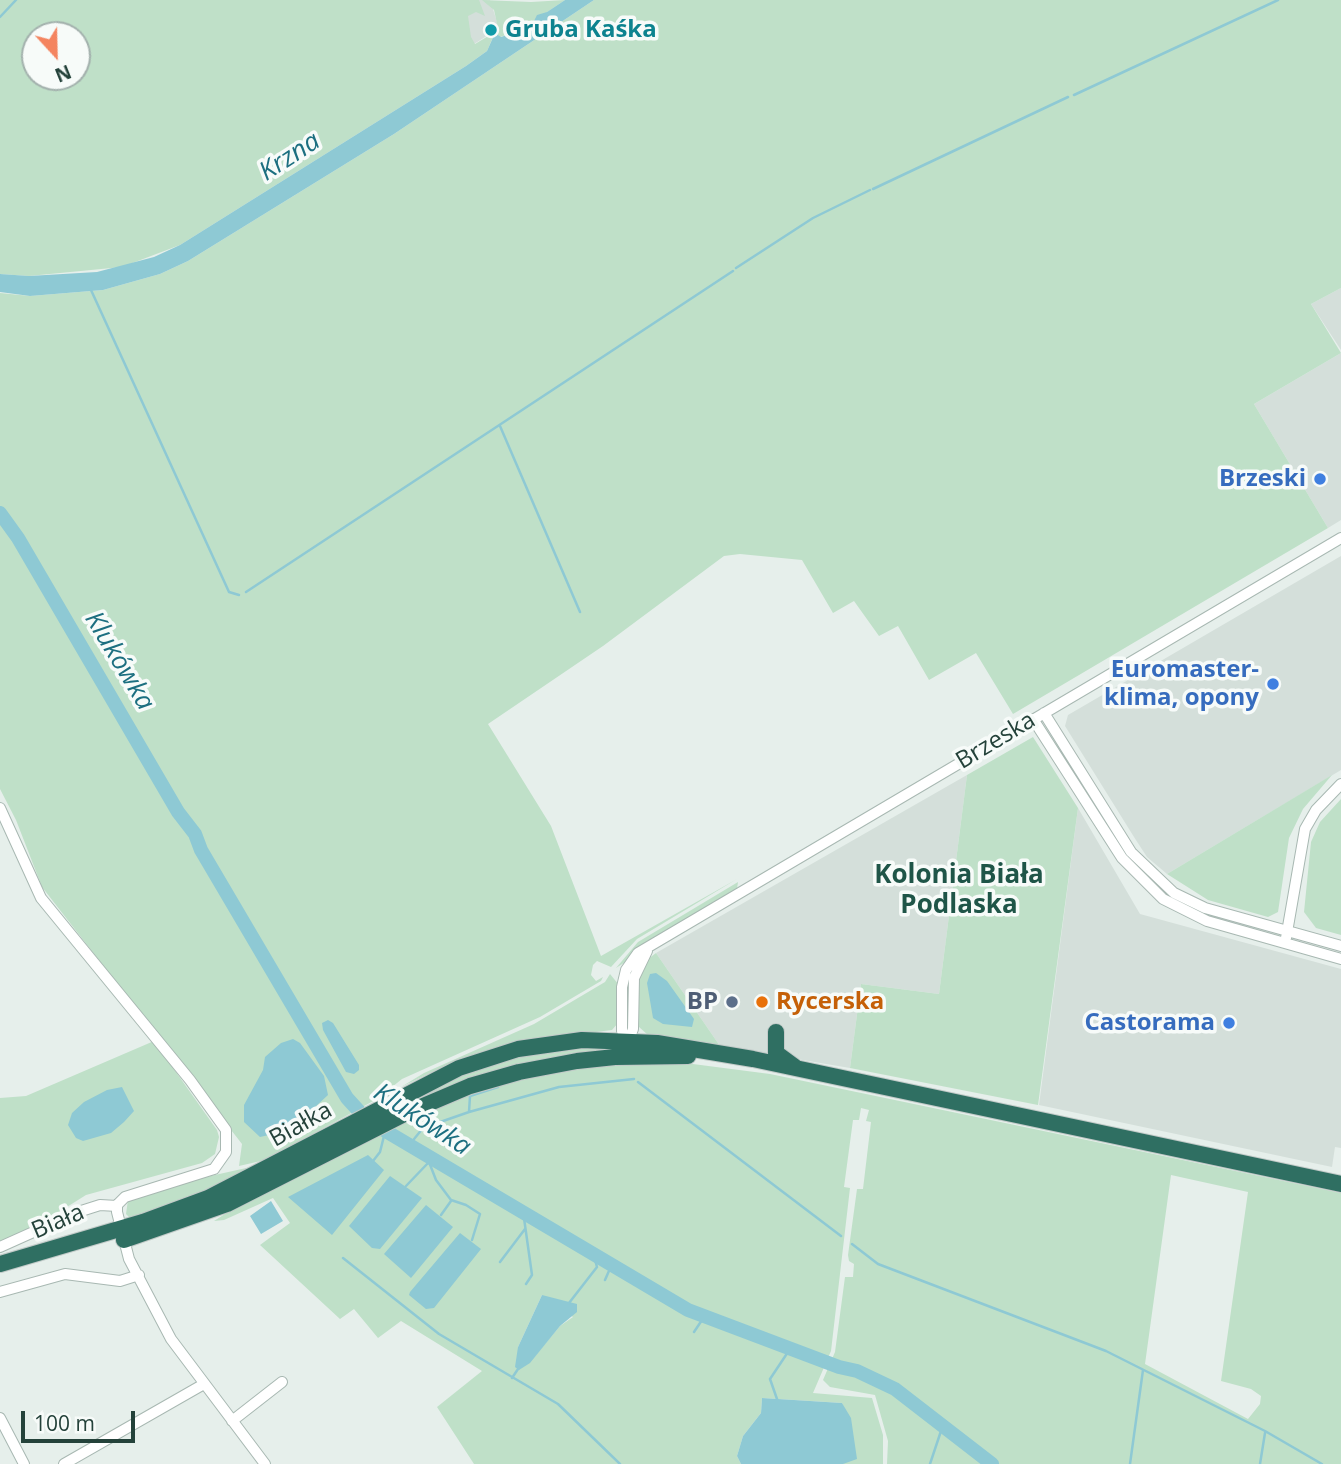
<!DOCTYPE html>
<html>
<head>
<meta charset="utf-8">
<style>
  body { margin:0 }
  #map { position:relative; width:1341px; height:1464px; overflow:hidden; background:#e6efeb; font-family:"Open Sans",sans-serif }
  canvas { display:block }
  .north { position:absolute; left:21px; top:21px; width:70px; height:70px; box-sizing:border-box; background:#f7fbf9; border:2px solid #a3b1ad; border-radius:50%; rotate:158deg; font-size:19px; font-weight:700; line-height:28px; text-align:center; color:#24423a }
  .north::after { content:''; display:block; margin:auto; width:24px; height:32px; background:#f4845f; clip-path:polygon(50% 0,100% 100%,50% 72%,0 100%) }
  .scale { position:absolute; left:21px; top:1411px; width:114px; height:32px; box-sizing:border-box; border:4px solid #24423a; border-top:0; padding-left:9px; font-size:21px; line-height:24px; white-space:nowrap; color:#24423a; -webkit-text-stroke:5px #f7fbf9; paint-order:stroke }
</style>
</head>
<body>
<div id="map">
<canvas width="1341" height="1464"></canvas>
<div class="north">N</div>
<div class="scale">100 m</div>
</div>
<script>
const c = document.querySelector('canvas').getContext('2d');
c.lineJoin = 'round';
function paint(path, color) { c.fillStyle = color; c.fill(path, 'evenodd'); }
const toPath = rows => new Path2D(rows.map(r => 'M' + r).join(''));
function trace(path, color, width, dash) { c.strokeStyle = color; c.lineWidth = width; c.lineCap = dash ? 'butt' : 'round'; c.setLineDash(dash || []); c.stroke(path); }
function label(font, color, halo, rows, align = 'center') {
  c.font = font + ' "Open Sans",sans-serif'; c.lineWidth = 7; c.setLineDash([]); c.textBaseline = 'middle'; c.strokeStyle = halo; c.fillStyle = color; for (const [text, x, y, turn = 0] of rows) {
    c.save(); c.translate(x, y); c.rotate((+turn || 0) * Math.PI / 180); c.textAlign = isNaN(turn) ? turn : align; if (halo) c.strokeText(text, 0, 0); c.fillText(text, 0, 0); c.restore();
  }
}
const built = toPath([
  [471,0,490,0,499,28,471,46,465,15],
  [1341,288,1341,350,1311,304],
  [1341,353,1341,520,1328,528,1254,404],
  [1341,556,1341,770,1167,874,1147,857,1134,837,1065,726,1068,715],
  [967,775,939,994,861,984,850,1068,720,1046,656,953],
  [1078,808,1140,914,1341,969,1341,1148,1335,1147,1332,1167,1039,1105]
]);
const green = toPath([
  [0,0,479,0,485,16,476,12,468,16,471,37,475,44,490,35,493,37,487,51,466,66,180,245,122,267,29,276,0,274],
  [35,35,77,35,77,77,35,77],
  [482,0,531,2,565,0,519,31,500,37,495,33,498,28,494,10],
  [594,0,1341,0,1341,288,1311,304,1341,353,1254,404,1328,528,1013,714,976,653,929,680,898,626,879,636,854,601,833,613,802,560,740,554,724,556,603,646,488,724,551,826,601,956,737,879,637,939,611,967,597,961,593,965,591,975,596,981,603,977,601,981,540,1017,402,1079,377,1099,265,1160,239,1166,242,1144,42,887,16,820,0,789,0,293,30,296,103,290,160,274,188,261,394,134],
  [1033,737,1078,808,1038,1105,850,1068,861,984,939,994,967,775],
  [1332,775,1303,809,1289,838,1278,912,1268,917,1208,900,1167,874],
  [1341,799,1341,935,1316,928,1304,912,1311,842,1320,822],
  [738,882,737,889,616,968,638,942],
  [656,953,720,1046,648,1035,639,1027,636,987,644,962],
  [610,974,619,985,618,1023,612,1030,522,1041,494,1048,451,1063,401,1087,424,1073,534,1024,605,982],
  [154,1041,217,1130,219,1137,215,1154,202,1163,86,1195,35,1227,0,1242,0,1098,26,1096],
  [548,1047,616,1048,384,1116,453,1074],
  [662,1060,770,1074,1341,1193,1341,1464,887,1464,888,1441,875,1395,830,1387,823,1380,835,1352,845,1277,853,1277,854,1264,849,1261,848,1255,857,1189,863,1189,871,1122,866,1121,869,1110,861,1108,859,1120,853,1120,844,1187,850,1188,831,1351,813,1393,872,1398,883,1435,883,1464,843,1464,853,1434,842,1403,762,1398,761,1413,743,1436,737,1456,741,1464,474,1464,437,1407,482,1371,401,1321,378,1338,354,1309,340,1319,260,1245,290,1223,273,1198,224,1220,214,1221,245,1201,435,1104,538,1072],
  [1171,1175,1248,1192,1221,1381,1251,1389,1261,1396,1260,1404,1248,1419,1145,1364],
  [542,1295,573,1317,560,1326,533,1358,518,1347],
  [264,1164,249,1174,132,1220,126,1214,128,1200,206,1177]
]);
const water = toPath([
  [565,0,594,0,394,134,188,261,160,274,103,290,30,296,0,292,0,274,29,276,97,272,154,257,180,245,466,66,487,51,495,33,501,37,519,31,534,21,537,15,547,12],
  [656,973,667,981,694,1019,692,1027,663,1024,653,1018,647,983,650,974],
  [328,1020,333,1023,359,1065,359,1070,354,1074,346,1072,323,1030,322,1023],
  [293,1039,300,1043,324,1076,328,1095,315,1107,269,1135,260,1137,244,1122,244,1105,263,1070,265,1057,281,1043],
  [122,1087,134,1111,124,1122,111,1133,83,1141,76,1138,68,1125,72,1113,84,1102,107,1090],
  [368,1155,384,1170,332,1235,288,1197],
  [390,1176,422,1198,380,1249,372,1248,349,1226],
  [271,1201,283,1221,261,1234,250,1216],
  [426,1205,453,1227,411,1278,384,1254],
  [460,1233,481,1249,434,1308,426,1309,409,1295,410,1292],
  [542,1295,577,1304,577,1312,560,1326,530,1363,519,1370,515,1367,518,1347],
  [762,1398,842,1403,851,1418,857,1459,843,1464,741,1464,737,1456,743,1436,761,1413]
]);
const stream = toPath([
  [0,17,16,0],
  [1074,95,1278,0],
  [873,189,1068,97],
  [736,268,813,218,870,190],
  [91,290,229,592,239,595],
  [500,426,580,612],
  [246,592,733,271],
  [638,1082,841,1236],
  [469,1112,470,1096,498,1087],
  [410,1144,423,1128,469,1112,559,1087,634,1079],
  [431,1157,429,1162,436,1180,451,1200,466,1205,480,1214,472,1240],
  [373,1161,380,1152,385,1132],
  [406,1186,429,1162],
  [523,1211,532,1275,526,1284],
  [441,1215,451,1201],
  [852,1244,878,1264,1106,1351,1265,1431,1322,1464],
  [343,1258,439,1334,558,1404,620,1464],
  [500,1262,525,1229],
  [605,1280,612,1264],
  [569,1303,597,1267,593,1253],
  [694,1332,704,1317],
  [512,1378,520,1366],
  [777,1399,770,1379,790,1349],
  [930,1464,943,1425],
  [1130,1464,1143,1370],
  [1260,1464,1265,1433]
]);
const river = toPath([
  [0,513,18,538,178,812,195,834,201,850,347,1098,367,1120,688,1310,839,1367,857,1371,895,1389,992,1464]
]);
const minor = toPath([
  [1044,713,1131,852,1174,893,1205,908,1341,946],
  [1033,719,1122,858,1163,899,1207,921,1341,959],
  [0,808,41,898,190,1080,226,1130,226,1152,214,1169,125,1197,117,1205,117,1212,129,1259,171,1339,265,1464],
  [1286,938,1305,829,1316,810,1341,784],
  [627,1045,633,1029,634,978,647,951],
  [629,1047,622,1031,622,987,626,970,638,953,1341,538],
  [0,1247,78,1212,100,1205,117,1206],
  [0,1292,65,1274,120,1281,139,1275],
  [0,1418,24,1464],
  [232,1421,282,1382],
  [64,1464,204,1384]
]);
const highway = toPath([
  [776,1032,776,1053,795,1067],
  [124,1240,227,1204,404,1114,470,1086,519,1072,577,1061,615,1057,688,1056],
  [0,1264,143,1222,208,1198,459,1068,518,1049,582,1040,657,1043,753,1059,1341,1184]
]);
const markers = [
  [491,30,7,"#0f9aa8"],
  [1320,479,7,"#3f7fe0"],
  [1273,684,7,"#3f7fe0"],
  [732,1002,7,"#5c6f8a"],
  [762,1002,7,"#e8710a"],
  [1229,1023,7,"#3f7fe0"]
];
const cultureNames = [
  ["Gruba Kaśka",505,30]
];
const shopNames = [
  ["Brzeski",1306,479],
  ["Euromaster-",1259,670],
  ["klima, opony",1259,698],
  ["Castorama",1215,1023]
];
const streetNames = [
  ["Brzeska",996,741,-31],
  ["Białka",301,1125,-29],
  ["Biała",58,1222,-23]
];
const serviceNames = [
  ["BP",718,1002]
];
const foodNames = [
  ["Rycerska",776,1002]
];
const waterNames = [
  ["Krzna",290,157,-33],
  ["Klukówka",119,661,59],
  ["Klukówka",422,1120,33]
];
const neighbourhoodNames = [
  ["Kolonia Biała",959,876],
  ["Podlaska",959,906]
];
paint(built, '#d4dfda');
paint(green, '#bfe0c8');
paint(water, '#8ec9d4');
trace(stream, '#8ec9d4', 2.5);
trace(river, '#8ec9d4', 14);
trace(minor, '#a8b8b2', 12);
trace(highway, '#c2cac8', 18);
trace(minor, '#fff', 10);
trace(highway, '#2f6f62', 16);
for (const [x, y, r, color] of markers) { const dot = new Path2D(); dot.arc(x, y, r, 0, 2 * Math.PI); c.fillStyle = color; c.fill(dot); trace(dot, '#f7fbf9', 2.5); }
label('bold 24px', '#0d838f', '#f7fbf9', cultureNames, 'left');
label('bold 24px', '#366cbe', '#f7fbf9', shopNames, 'right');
label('24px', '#24423a', '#f7fbf9', streetNames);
label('bold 24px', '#4e5e75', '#f7fbf9', serviceNames, 'right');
label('bold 24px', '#c56008', '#f7fbf9', foodNames, 'left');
label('italic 26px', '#1c6f80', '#f7fbf9', waterNames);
label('bold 26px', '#1f5548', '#f7fbf9', neighbourhoodNames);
</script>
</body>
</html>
